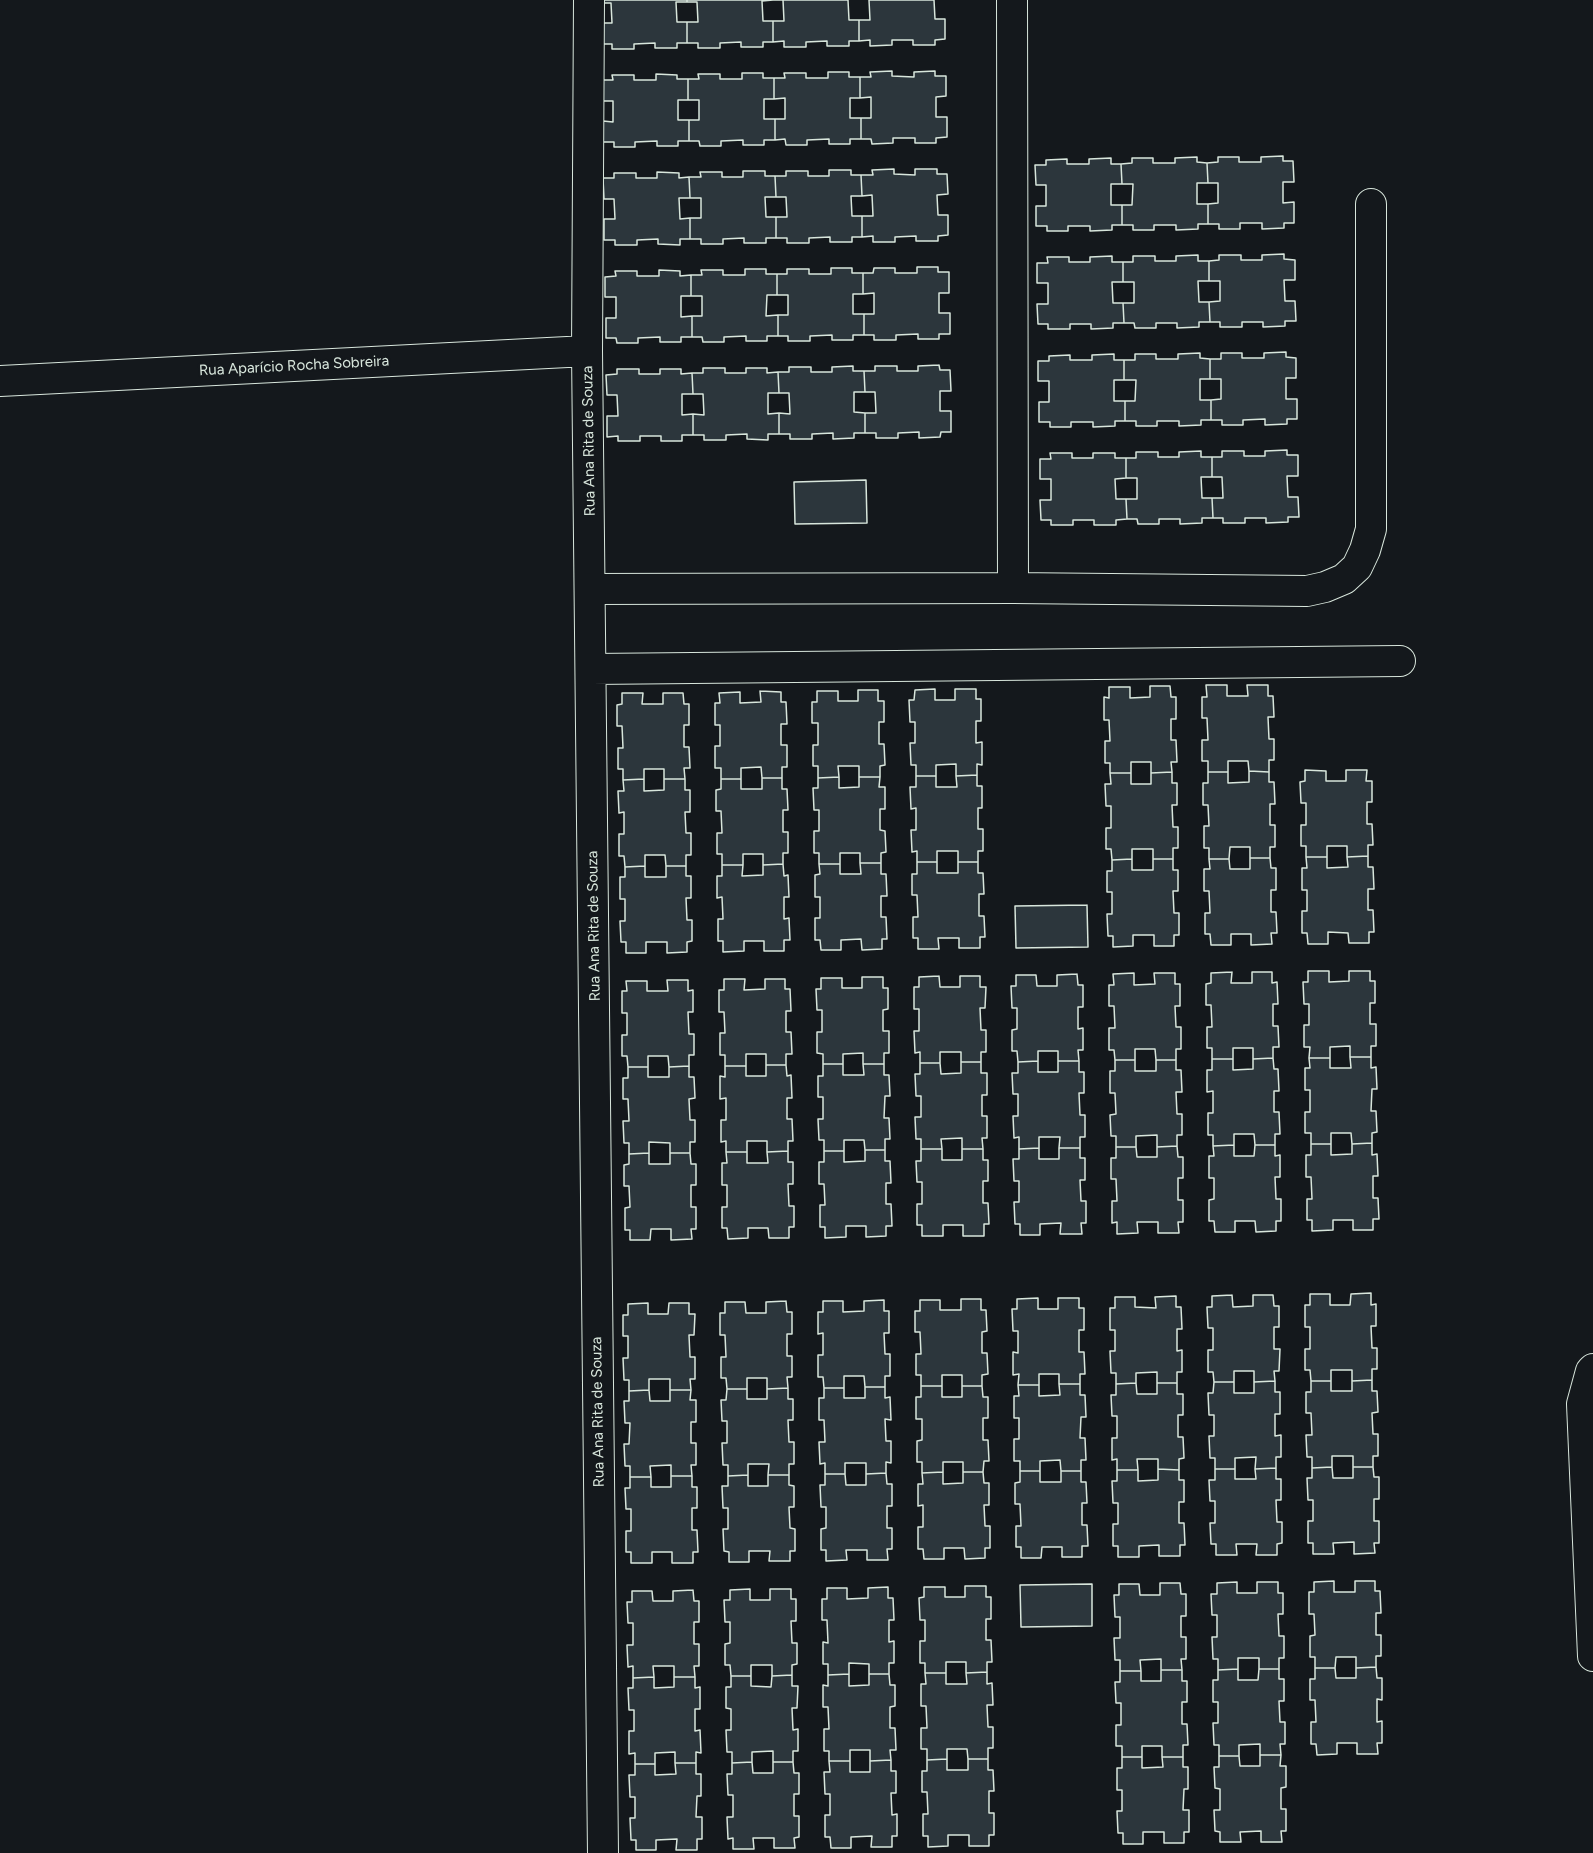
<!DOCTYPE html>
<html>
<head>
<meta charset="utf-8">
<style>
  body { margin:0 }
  canvas { display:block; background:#14181c }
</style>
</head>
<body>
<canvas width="1593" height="1853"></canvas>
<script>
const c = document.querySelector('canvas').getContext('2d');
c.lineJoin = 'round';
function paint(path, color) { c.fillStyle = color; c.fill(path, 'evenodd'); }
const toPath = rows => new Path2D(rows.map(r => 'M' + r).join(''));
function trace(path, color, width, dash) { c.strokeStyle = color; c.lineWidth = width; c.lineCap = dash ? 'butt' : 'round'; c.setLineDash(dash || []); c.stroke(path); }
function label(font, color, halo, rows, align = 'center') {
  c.font = font + ' Figtree,sans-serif'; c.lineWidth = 4.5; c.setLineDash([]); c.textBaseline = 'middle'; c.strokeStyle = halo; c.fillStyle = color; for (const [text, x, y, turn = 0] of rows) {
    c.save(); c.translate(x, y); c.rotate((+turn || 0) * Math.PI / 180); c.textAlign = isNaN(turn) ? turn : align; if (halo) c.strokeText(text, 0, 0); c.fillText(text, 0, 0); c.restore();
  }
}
const building = toPath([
  [601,0,687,0,687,2,676,2,677,22,687,22,687,43,677,43,677,48,655,48,655,43,634,44,634,49,612,49,612,44,601,44,601,23,612,23,611,3,601,3,601,0],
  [687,0,773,0,762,1,763,21,773,21,773,42,763,42,763,47,741,47,741,42,720,43,720,48,698,48,698,43,687,43,687,22,698,22,697,2,687,2,687,0],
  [773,0,848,0,849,20,859,20,859,41,849,41,849,46,827,46,827,41,806,42,806,47,784,47,784,41,773,42,773,21,784,21,783,0,773,0],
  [869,0,934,0,935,19,945,19,945,39,935,40,935,45,913,45,913,40,892,40,892,45,870,46,870,40,859,41,859,20,870,20,869,0],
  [892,71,892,76,914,77,914,72,935,71,935,76,946,76,946,96,936,97,936,117,947,117,947,137,936,138,936,143,915,143,915,138,893,138,893,143,872,144,871,139,861,139,861,118,871,118,871,97,860,98,860,77,871,77,870,72,892,71],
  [828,72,849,72,849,77,860,77,860,98,850,98,850,118,861,118,861,139,850,139,850,144,829,144,829,139,807,140,807,145,786,145,785,139,775,140,775,119,785,119,785,98,774,99,774,78,785,78,784,73,806,73,806,78,828,78,828,72],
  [742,73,763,73,763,78,774,78,774,99,764,99,764,119,775,119,775,140,764,140,764,145,743,145,743,140,721,141,721,146,700,146,699,141,689,141,689,120,699,120,699,100,688,100,688,79,699,79,698,74,720,74,720,79,742,79,742,73],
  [656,74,677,75,677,79,688,79,688,100,678,100,678,120,689,120,689,141,678,141,678,146,657,146,657,141,635,142,635,147,614,147,614,142,603,142,603,121,613,122,613,101,602,101,602,80,613,80,612,75,634,75,634,80,656,80,656,74],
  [1283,156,1283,161,1293,161,1294,182,1283,182,1283,203,1294,202,1294,223,1284,223,1284,228,1262,229,1262,223,1240,223,1240,229,1219,229,1219,224,1208,224,1208,204,1218,203,1218,183,1208,183,1207,163,1218,162,1218,157,1239,157,1239,162,1261,162,1261,157,1283,156],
  [1197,157,1197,162,1207,163,1208,183,1197,183,1197,204,1208,204,1208,224,1198,224,1198,229,1176,230,1176,225,1154,225,1154,230,1133,230,1133,225,1122,225,1122,205,1132,205,1133,184,1122,184,1121,164,1132,163,1132,158,1153,158,1153,163,1175,163,1175,158,1197,157],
  [1111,158,1111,164,1121,164,1122,184,1111,184,1111,205,1122,205,1122,225,1112,225,1112,230,1090,231,1090,226,1068,226,1068,231,1047,231,1047,226,1036,226,1036,206,1046,206,1046,185,1036,185,1035,165,1046,165,1046,160,1067,159,1067,164,1089,164,1089,159,1111,158],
  [894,169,894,174,915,175,915,169,937,169,937,174,947,174,948,194,937,195,938,215,948,215,948,235,938,236,938,241,916,241,916,236,895,237,895,242,873,242,873,236,862,237,862,216,873,216,872,195,862,196,861,175,873,175,872,170,894,169],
  [829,170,851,170,851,175,861,175,862,196,851,196,852,216,862,216,862,237,852,237,852,242,830,242,830,237,809,238,809,243,787,243,787,238,776,238,776,217,787,217,786,197,776,197,775,176,786,176,786,171,808,171,808,176,829,176,829,170],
  [743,171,765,171,765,176,775,176,776,197,765,197,766,217,776,217,776,238,766,238,766,243,744,243,744,238,723,239,723,244,701,244,701,239,690,239,690,218,701,218,701,198,690,198,689,177,701,177,700,172,722,172,722,177,743,177,743,171],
  [657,172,679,173,679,178,689,177,690,198,679,198,680,219,690,218,690,239,680,239,680,245,658,244,658,239,637,240,637,245,615,245,615,240,604,240,604,219,615,219,614,199,604,199,603,178,614,178,614,173,636,173,636,178,657,178,657,172],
  [1284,254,1284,259,1295,260,1295,280,1284,280,1285,301,1295,301,1296,321,1285,321,1285,326,1263,327,1263,322,1242,322,1242,327,1220,327,1220,322,1210,322,1209,302,1220,301,1220,281,1209,281,1209,261,1219,260,1219,255,1241,255,1241,260,1262,260,1262,255,1284,254],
  [1198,255,1198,261,1209,261,1209,281,1198,281,1199,302,1209,302,1210,322,1199,322,1199,327,1177,328,1177,323,1156,323,1156,328,1135,328,1134,323,1124,323,1123,303,1134,303,1134,282,1123,282,1123,262,1133,262,1133,256,1155,256,1155,261,1176,261,1176,256,1198,255],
  [1112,256,1112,262,1123,262,1123,282,1112,282,1113,303,1123,303,1124,323,1113,323,1113,328,1091,329,1091,324,1070,324,1070,329,1048,329,1048,324,1038,324,1037,304,1048,304,1048,283,1037,283,1037,263,1048,263,1047,257,1069,257,1069,262,1090,262,1090,257,1112,256],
  [917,267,938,267,938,272,949,272,949,293,939,293,939,313,950,313,950,334,939,334,939,339,918,339,918,334,896,335,896,340,874,340,874,335,864,335,864,314,874,314,874,293,863,294,863,273,873,273,874,268,895,268,895,273,917,273,917,267],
  [831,268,852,268,852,273,863,273,863,294,853,294,853,314,864,314,864,335,853,335,853,340,832,340,832,335,810,336,810,341,788,341,788,336,778,336,778,315,788,315,788,295,777,295,777,274,787,274,787,269,809,269,809,274,831,274,831,268],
  [745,269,766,269,766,274,777,274,777,295,767,295,766,316,778,315,778,336,767,336,767,341,746,341,746,336,724,337,724,342,703,342,702,337,692,337,692,316,702,316,702,296,691,296,691,275,702,275,701,270,723,270,723,275,745,275,745,269],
  [659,270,680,271,680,276,691,275,691,296,681,296,681,317,692,316,692,337,681,337,681,342,660,342,660,337,638,338,638,343,617,343,616,338,606,338,606,318,616,318,616,297,605,297,605,277,616,276,615,271,637,271,637,276,659,276,659,270],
  [1286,352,1286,357,1296,358,1296,378,1286,378,1286,399,1297,399,1297,419,1287,419,1287,424,1265,425,1265,419,1243,420,1243,425,1222,425,1222,420,1211,420,1211,400,1221,399,1221,379,1210,379,1210,359,1221,359,1221,353,1242,353,1242,358,1264,358,1264,353,1286,352],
  [1200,353,1200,358,1210,359,1210,379,1200,379,1200,400,1211,400,1211,420,1201,420,1201,425,1179,426,1179,421,1157,421,1157,426,1136,426,1136,421,1125,421,1125,401,1135,401,1136,380,1124,380,1124,360,1135,360,1135,354,1156,354,1156,359,1178,359,1178,354,1200,353],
  [1114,354,1114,360,1124,360,1124,380,1114,380,1114,401,1125,401,1125,421,1115,421,1115,426,1093,427,1093,422,1071,422,1071,427,1050,427,1050,422,1039,422,1039,402,1049,402,1049,381,1038,381,1038,361,1049,361,1049,356,1070,355,1070,360,1092,360,1092,355,1114,354],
  [939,365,940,370,950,370,951,391,940,391,940,411,951,411,951,432,941,432,940,437,919,438,919,432,898,433,898,438,876,438,876,433,865,433,865,413,876,413,875,392,865,392,864,371,875,371,875,366,897,366,897,371,918,371,918,366,939,365],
  [853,366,853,371,864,371,865,392,854,392,854,412,865,413,865,433,854,433,854,438,833,439,833,433,812,434,812,439,790,439,790,434,779,434,779,413,790,414,789,393,779,393,778,372,789,372,789,367,811,367,811,372,832,372,832,367,853,366],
  [703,368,725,368,725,373,746,373,746,368,767,368,767,373,778,372,779,393,768,393,768,414,779,413,779,434,768,434,768,440,747,439,747,434,726,435,726,440,704,440,704,435,693,435,693,414,704,415,703,394,693,394,692,373,703,373,703,368],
  [617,369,639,369,639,374,660,374,660,369,681,369,681,374,692,373,693,394,682,394,682,415,693,414,693,435,682,435,682,441,661,441,661,436,640,436,640,441,618,441,618,436,607,437,607,416,618,416,617,395,607,395,606,375,617,374,617,369],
  [1287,450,1287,455,1298,455,1298,476,1287,476,1288,497,1298,497,1299,517,1288,517,1288,522,1266,523,1266,518,1245,518,1245,523,1223,523,1223,518,1213,518,1212,498,1223,498,1222,477,1212,477,1212,457,1222,457,1222,451,1244,451,1244,456,1265,456,1265,451,1287,450],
  [1201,451,1201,457,1212,457,1212,477,1201,477,1202,498,1212,498,1213,518,1202,518,1202,523,1180,524,1180,519,1159,519,1159,524,1138,524,1137,519,1127,519,1126,499,1137,499,1137,478,1126,478,1126,458,1136,458,1136,452,1158,452,1158,457,1179,457,1179,452,1201,451],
  [1050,453,1072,453,1072,458,1093,458,1093,453,1115,453,1115,458,1126,458,1126,478,1115,479,1116,499,1126,499,1127,519,1116,520,1116,525,1094,525,1094,520,1073,520,1073,525,1051,525,1051,520,1041,520,1040,500,1051,500,1051,479,1040,479,1040,459,1051,459,1050,453],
  [866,480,867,523,795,524,794,482,866,480],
  [1206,685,1227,685,1227,696,1248,696,1247,685,1268,685,1268,696,1273,696,1274,717,1268,717,1269,739,1274,739,1274,760,1269,760,1269,772,1249,771,1248,761,1228,761,1228,772,1208,772,1208,761,1202,761,1202,740,1208,740,1207,718,1202,718,1202,697,1207,697,1206,685],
  [1150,686,1170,686,1171,697,1176,697,1176,719,1171,719,1171,740,1176,740,1177,762,1171,762,1172,772,1151,773,1151,762,1131,762,1131,773,1110,773,1110,763,1105,763,1105,741,1110,741,1109,720,1104,720,1104,697,1109,698,1109,687,1130,687,1130,698,1150,697,1150,686],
  [935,689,935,700,955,700,955,689,976,689,976,699,981,699,981,721,976,721,976,743,982,742,982,765,977,764,977,775,956,776,956,764,936,765,936,776,916,776,916,765,911,765,910,743,915,743,915,722,910,722,909,700,914,700,915,690,935,689],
  [858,690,878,690,878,701,884,701,884,722,879,722,879,744,884,744,885,765,880,766,880,777,859,777,859,766,838,766,839,777,818,778,818,766,813,766,813,745,818,745,818,723,812,723,812,702,817,702,817,691,838,691,838,701,858,701,858,690],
  [760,691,781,692,781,702,786,702,787,724,781,724,781,745,787,745,787,767,782,767,782,778,762,778,761,767,741,768,741,779,721,779,721,768,715,768,715,746,720,746,720,725,715,725,715,703,720,703,719,693,740,692,740,703,761,702,760,691],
  [622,693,643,693,642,704,663,704,663,693,683,693,684,704,689,704,689,725,684,725,684,747,689,747,690,768,684,768,685,779,664,779,664,769,644,769,644,779,623,780,623,769,618,769,618,748,623,748,622,726,617,726,617,705,622,704,622,693],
  [1305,770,1326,771,1326,781,1346,781,1346,770,1367,770,1366,781,1372,781,1372,802,1367,802,1367,824,1372,824,1373,845,1368,845,1368,856,1347,857,1347,846,1327,846,1327,857,1306,857,1306,846,1301,846,1301,825,1306,825,1306,803,1301,803,1300,782,1305,781,1305,770],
  [1249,771,1269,772,1269,782,1274,782,1275,804,1270,804,1270,825,1275,825,1275,847,1270,847,1270,858,1250,858,1250,847,1230,847,1229,859,1209,859,1209,848,1204,848,1204,826,1209,826,1208,805,1203,805,1203,783,1208,783,1208,772,1228,772,1228,783,1249,782,1249,771],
  [1172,772,1172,783,1177,783,1177,805,1172,805,1173,827,1178,827,1178,848,1173,848,1173,859,1153,859,1153,849,1132,849,1132,859,1112,860,1111,849,1106,849,1106,828,1111,828,1111,806,1106,806,1105,784,1111,784,1110,773,1131,773,1131,784,1151,784,1151,773,1172,772],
  [977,775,977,786,982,786,982,808,978,808,978,829,983,829,983,851,978,851,978,862,958,862,958,851,937,851,937,862,917,862,917,851,912,852,911,830,916,830,916,808,911,809,910,787,916,787,916,776,936,776,936,787,957,787,956,776,977,775],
  [839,777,839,788,859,787,859,777,880,777,879,787,885,787,885,809,880,809,880,830,885,831,886,852,881,853,881,863,860,863,860,853,840,853,840,864,819,864,819,853,814,853,814,831,819,831,819,810,814,810,813,788,818,788,818,778,839,777],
  [762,778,782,778,782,789,787,789,788,810,783,810,783,832,788,832,788,853,783,853,783,864,763,865,763,854,743,854,743,865,722,865,722,854,717,854,717,833,722,833,721,811,716,811,716,790,721,789,721,779,741,779,741,789,762,789,762,778],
  [644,779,644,791,664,790,664,779,685,779,685,790,690,790,690,812,685,812,686,833,691,833,691,855,686,855,686,866,666,866,665,855,645,855,645,866,625,867,624,856,619,856,619,834,624,834,624,812,619,813,618,791,624,791,623,780,644,779],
  [1368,856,1368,867,1373,867,1374,889,1368,889,1368,910,1373,910,1374,932,1369,932,1369,943,1349,943,1348,933,1328,932,1328,944,1308,944,1307,933,1302,933,1302,911,1307,911,1307,890,1302,890,1302,868,1307,868,1306,857,1327,857,1327,868,1348,867,1347,857,1368,856],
  [1250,858,1270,858,1271,868,1276,868,1276,890,1271,890,1271,912,1276,912,1277,933,1271,933,1272,944,1251,945,1251,934,1231,934,1231,945,1211,945,1210,934,1205,934,1205,913,1210,913,1209,891,1204,891,1204,869,1210,869,1209,859,1229,859,1230,869,1250,869,1250,858],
  [1132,859,1132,870,1153,870,1153,859,1173,859,1173,870,1178,870,1178,891,1173,891,1174,913,1179,913,1179,935,1174,935,1174,946,1154,946,1154,935,1133,935,1133,946,1113,947,1113,936,1108,936,1107,914,1112,914,1112,892,1107,892,1107,871,1112,871,1112,860,1132,859],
  [917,862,937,862,937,873,958,873,958,862,978,862,978,873,983,873,984,894,979,894,979,916,984,916,985,937,980,937,980,948,959,948,959,938,938,938,939,949,918,949,918,938,913,938,913,917,918,917,917,895,912,895,912,874,917,874,917,862],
  [860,863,881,863,881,874,886,874,887,896,881,896,881,917,886,917,887,939,882,939,882,949,862,950,861,939,841,940,841,950,821,950,820,940,815,940,815,918,820,918,820,897,815,897,815,875,820,874,819,864,840,864,840,874,861,874,860,863],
  [783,864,784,876,788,875,789,897,784,897,784,919,789,918,790,940,784,940,784,951,764,951,764,941,744,941,744,951,723,952,723,941,718,941,718,919,723,919,722,897,717,898,717,876,722,876,722,865,743,865,742,876,763,875,763,865,783,864],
  [645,866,645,877,666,877,666,866,686,866,686,876,691,876,691,898,686,898,687,920,692,920,692,941,687,942,687,952,667,953,667,942,646,942,646,953,626,953,626,942,621,942,620,921,625,921,625,899,620,899,620,877,625,877,625,867,645,866],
  [1087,905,1088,947,1016,948,1015,906,1087,905],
  [1308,971,1329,971,1329,982,1349,981,1349,971,1370,971,1370,981,1375,981,1375,1003,1370,1003,1370,1024,1376,1024,1376,1046,1371,1046,1371,1057,1350,1057,1350,1046,1330,1047,1330,1058,1309,1058,1310,1047,1304,1047,1304,1025,1309,1025,1309,1004,1304,1004,1303,982,1308,982,1308,971],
  [1232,972,1231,983,1252,983,1252,972,1272,972,1272,983,1277,982,1278,1004,1273,1004,1273,1026,1278,1026,1279,1047,1273,1047,1273,1058,1253,1059,1253,1048,1233,1048,1233,1059,1212,1059,1212,1048,1207,1048,1207,1027,1212,1027,1211,1005,1206,1005,1206,984,1211,983,1211,973,1232,972],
  [1134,973,1134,985,1155,984,1154,973,1175,973,1175,984,1180,984,1180,1006,1175,1006,1176,1027,1181,1027,1181,1049,1176,1049,1176,1060,1156,1060,1155,1049,1135,1049,1135,1060,1115,1060,1114,1050,1109,1050,1109,1028,1115,1028,1114,1006,1109,1006,1109,985,1114,985,1113,974,1134,973],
  [1077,974,1078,985,1083,985,1083,1007,1078,1007,1078,1029,1083,1028,1083,1050,1078,1050,1079,1061,1058,1061,1058,1051,1038,1051,1038,1061,1018,1062,1017,1051,1012,1051,1012,1030,1017,1029,1017,1008,1012,1008,1011,986,1016,986,1016,975,1036,975,1037,986,1057,986,1057,975,1077,974],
  [939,976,940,987,960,987,960,976,980,976,980,987,986,987,985,1008,980,1008,981,1030,986,1030,986,1052,981,1052,981,1062,961,1062,961,1052,940,1052,940,1063,920,1063,920,1052,915,1053,914,1031,919,1031,919,1009,914,1009,914,987,919,987,919,977,939,976],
  [862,977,883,977,883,988,888,988,888,1009,883,1010,883,1031,889,1031,889,1053,884,1053,884,1064,863,1064,863,1053,843,1054,843,1064,823,1064,823,1054,817,1053,817,1032,822,1032,822,1010,817,1010,816,989,821,989,821,978,842,978,842,988,862,988,862,977],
  [724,979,745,979,744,990,765,989,765,979,785,979,785,989,790,989,791,1011,786,1011,786,1032,791,1032,792,1054,786,1054,786,1065,766,1065,766,1054,746,1054,746,1066,725,1066,725,1055,720,1055,720,1033,725,1033,724,1012,719,1012,719,990,724,990,724,979],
  [667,980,688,980,688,991,693,990,693,1012,688,1012,689,1034,694,1034,694,1055,689,1055,689,1066,669,1067,668,1056,648,1056,648,1067,628,1067,627,1056,622,1056,622,1035,627,1035,627,1013,622,1013,622,991,627,991,626,981,647,981,647,991,668,991,667,980],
  [1350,1057,1371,1057,1371,1068,1376,1067,1377,1089,1372,1089,1371,1111,1376,1111,1377,1132,1372,1133,1372,1143,1352,1144,1351,1133,1331,1133,1331,1144,1311,1144,1311,1133,1305,1133,1305,1112,1310,1112,1310,1090,1305,1090,1305,1068,1310,1068,1309,1058,1330,1058,1330,1068,1351,1068,1350,1057],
  [1273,1058,1274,1069,1278,1069,1279,1091,1274,1091,1274,1112,1279,1112,1280,1134,1275,1134,1275,1145,1255,1145,1254,1134,1234,1134,1234,1145,1213,1146,1213,1135,1208,1135,1208,1113,1213,1113,1213,1091,1207,1092,1207,1070,1212,1070,1212,1059,1233,1059,1233,1070,1253,1069,1253,1059,1273,1058],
  [1115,1060,1135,1060,1135,1071,1156,1071,1156,1060,1176,1060,1176,1070,1181,1070,1182,1092,1176,1092,1177,1114,1182,1114,1182,1135,1177,1135,1177,1146,1157,1147,1157,1135,1136,1136,1136,1147,1116,1147,1116,1136,1111,1136,1110,1115,1116,1114,1115,1093,1110,1093,1110,1071,1115,1071,1115,1060],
  [1038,1061,1038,1072,1058,1072,1058,1061,1079,1061,1079,1072,1084,1072,1084,1093,1079,1093,1080,1115,1085,1115,1085,1137,1080,1137,1080,1148,1059,1148,1060,1137,1039,1137,1039,1148,1019,1149,1019,1137,1014,1138,1013,1116,1018,1116,1018,1094,1013,1094,1012,1073,1018,1073,1018,1062,1038,1061],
  [961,1062,981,1062,981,1073,987,1073,987,1095,982,1095,982,1116,987,1116,987,1138,982,1138,983,1149,962,1149,962,1138,941,1139,942,1149,921,1149,921,1139,916,1139,915,1117,921,1117,921,1096,916,1096,915,1074,920,1074,920,1063,940,1063,941,1074,961,1073,961,1062],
  [823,1064,843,1064,843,1075,864,1075,863,1064,884,1064,884,1075,889,1075,890,1096,885,1096,884,1118,889,1118,890,1139,885,1139,885,1150,865,1150,864,1140,844,1140,844,1151,824,1151,824,1140,819,1140,818,1119,823,1119,823,1097,818,1097,818,1076,823,1076,823,1064],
  [766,1065,786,1065,787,1076,791,1075,792,1098,787,1098,787,1119,792,1119,793,1141,788,1141,788,1151,767,1152,767,1141,747,1141,747,1152,726,1152,726,1141,721,1142,721,1120,726,1120,726,1098,720,1099,720,1076,725,1077,725,1066,746,1066,746,1076,766,1076,766,1065],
  [689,1066,689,1077,694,1077,695,1098,689,1099,690,1120,695,1120,695,1142,690,1142,690,1153,670,1153,670,1143,649,1142,649,1153,629,1154,629,1143,624,1143,623,1121,629,1121,628,1099,623,1099,623,1078,628,1078,628,1067,648,1067,648,1077,669,1077,669,1067,689,1066],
  [1372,1143,1372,1155,1377,1154,1378,1176,1373,1176,1373,1198,1378,1198,1379,1219,1373,1219,1373,1230,1353,1230,1353,1220,1333,1220,1333,1230,1312,1231,1312,1220,1307,1220,1307,1199,1312,1199,1311,1177,1306,1177,1306,1155,1311,1155,1311,1144,1331,1144,1331,1155,1352,1154,1352,1144,1372,1143],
  [1234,1145,1234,1156,1254,1156,1255,1145,1275,1145,1275,1156,1280,1155,1280,1177,1275,1177,1276,1199,1281,1199,1281,1221,1276,1221,1276,1231,1256,1232,1255,1221,1235,1221,1235,1232,1215,1232,1214,1221,1209,1221,1209,1200,1214,1199,1214,1178,1209,1178,1209,1156,1214,1156,1213,1146,1234,1145],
  [1177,1146,1178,1157,1183,1157,1183,1178,1178,1178,1178,1200,1183,1200,1183,1222,1178,1222,1179,1233,1158,1233,1158,1222,1137,1222,1138,1233,1117,1234,1117,1222,1112,1223,1112,1201,1117,1201,1116,1179,1111,1179,1111,1158,1116,1158,1116,1147,1136,1147,1137,1157,1157,1157,1157,1147,1177,1146],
  [1039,1148,1039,1159,1059,1159,1059,1148,1080,1148,1080,1158,1085,1158,1085,1180,1080,1180,1081,1201,1086,1201,1086,1223,1081,1223,1082,1234,1060,1234,1061,1223,1040,1224,1040,1235,1020,1235,1020,1224,1015,1224,1014,1202,1019,1202,1019,1181,1014,1181,1013,1159,1019,1159,1019,1149,1039,1148],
  [921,1149,942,1149,942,1160,962,1160,962,1149,983,1149,983,1160,988,1160,988,1181,983,1181,983,1203,988,1203,989,1224,984,1224,984,1236,963,1236,963,1225,943,1225,943,1236,922,1236,922,1225,917,1225,917,1204,922,1204,922,1182,917,1182,916,1161,921,1161,921,1149],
  [865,1150,885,1150,885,1161,890,1161,891,1183,886,1183,886,1204,891,1204,892,1226,886,1226,886,1236,866,1237,866,1226,846,1226,846,1237,825,1238,825,1227,820,1227,820,1205,825,1205,824,1184,819,1184,819,1162,824,1162,824,1151,844,1151,844,1162,865,1161,865,1150],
  [788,1151,788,1162,793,1162,793,1184,788,1184,789,1206,794,1206,794,1227,789,1227,789,1238,769,1238,768,1228,748,1228,748,1238,728,1239,727,1228,722,1228,722,1207,727,1207,727,1185,722,1185,722,1163,727,1163,726,1152,747,1152,747,1163,768,1163,767,1152,788,1151],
  [649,1153,649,1164,670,1164,670,1153,690,1153,691,1164,696,1164,696,1185,691,1185,691,1207,696,1207,696,1229,691,1229,692,1239,671,1240,671,1229,651,1229,650,1240,630,1240,630,1230,625,1230,625,1208,630,1207,629,1186,624,1186,624,1165,629,1164,629,1154,649,1153],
  [1371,1293,1371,1305,1376,1304,1376,1326,1371,1326,1372,1348,1377,1348,1377,1369,1372,1369,1372,1380,1352,1381,1352,1370,1331,1370,1331,1381,1311,1381,1310,1370,1305,1370,1305,1349,1310,1349,1310,1327,1305,1327,1305,1305,1310,1305,1310,1294,1330,1294,1330,1305,1350,1305,1351,1294,1371,1293],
  [1232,1295,1233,1307,1253,1306,1253,1295,1273,1295,1274,1306,1279,1306,1279,1327,1274,1327,1274,1349,1280,1349,1279,1371,1274,1371,1275,1381,1254,1382,1254,1371,1234,1371,1234,1382,1214,1382,1213,1372,1208,1372,1208,1350,1213,1350,1213,1328,1208,1328,1207,1307,1212,1307,1212,1296,1232,1295],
  [1176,1296,1176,1307,1181,1307,1182,1329,1177,1329,1177,1351,1182,1350,1182,1372,1177,1372,1177,1383,1157,1383,1157,1372,1136,1373,1136,1383,1116,1384,1116,1373,1111,1373,1110,1351,1115,1351,1115,1330,1110,1330,1110,1308,1115,1308,1115,1297,1135,1297,1135,1307,1156,1308,1155,1297,1176,1296],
  [1038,1298,1038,1309,1058,1309,1058,1298,1079,1298,1079,1308,1084,1308,1084,1330,1079,1330,1079,1352,1084,1352,1085,1374,1080,1374,1080,1384,1059,1384,1059,1374,1039,1374,1039,1385,1018,1385,1019,1374,1013,1375,1013,1352,1018,1353,1018,1331,1013,1331,1012,1309,1017,1309,1017,1299,1038,1298],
  [961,1299,981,1299,981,1310,986,1310,987,1331,982,1332,982,1353,987,1353,988,1374,982,1375,982,1386,962,1386,962,1375,942,1375,942,1386,921,1386,921,1375,916,1375,916,1354,921,1354,920,1332,915,1332,915,1311,920,1311,920,1300,940,1300,940,1310,961,1310,961,1299],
  [884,1300,884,1311,889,1311,889,1333,884,1333,885,1354,890,1354,890,1376,885,1376,885,1387,865,1387,864,1376,844,1376,844,1388,824,1388,823,1377,818,1377,818,1355,823,1355,823,1333,818,1334,818,1312,823,1312,823,1301,843,1301,843,1312,864,1311,864,1301,884,1300],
  [786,1301,787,1312,792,1312,792,1334,787,1334,787,1356,792,1356,792,1377,787,1377,788,1388,767,1389,767,1378,747,1378,747,1389,727,1389,726,1378,721,1378,721,1357,726,1357,725,1335,720,1335,720,1313,725,1313,725,1302,745,1302,746,1313,766,1313,766,1302,786,1301],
  [648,1303,648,1314,668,1314,669,1303,689,1303,689,1314,695,1314,694,1335,689,1335,690,1357,695,1357,695,1379,690,1379,691,1390,670,1390,670,1379,649,1379,649,1390,629,1391,629,1380,624,1380,623,1358,628,1358,628,1336,623,1336,623,1315,628,1315,628,1304,648,1303],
  [1372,1380,1372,1391,1377,1391,1378,1412,1372,1413,1373,1434,1378,1434,1378,1456,1373,1456,1373,1467,1353,1467,1353,1456,1332,1456,1332,1467,1312,1468,1312,1457,1307,1457,1306,1435,1312,1435,1311,1413,1306,1413,1306,1392,1311,1392,1311,1381,1331,1381,1331,1391,1352,1391,1352,1381,1372,1380],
  [1275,1381,1275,1392,1280,1392,1280,1414,1275,1414,1275,1436,1281,1435,1281,1457,1276,1457,1276,1468,1255,1469,1256,1457,1235,1458,1235,1469,1215,1469,1215,1458,1210,1458,1209,1436,1214,1436,1214,1415,1209,1415,1208,1393,1213,1393,1214,1382,1234,1382,1234,1393,1254,1393,1254,1382,1275,1381],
  [1136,1383,1137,1394,1157,1394,1157,1383,1177,1383,1177,1394,1183,1394,1183,1415,1178,1415,1178,1437,1183,1437,1184,1458,1179,1459,1179,1470,1158,1469,1158,1459,1137,1459,1138,1470,1117,1470,1117,1459,1112,1460,1112,1438,1117,1438,1117,1416,1112,1416,1111,1395,1116,1395,1116,1384,1136,1383],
  [1059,1384,1080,1384,1080,1395,1085,1395,1086,1417,1081,1417,1080,1438,1085,1438,1086,1460,1081,1460,1081,1471,1061,1471,1060,1460,1040,1461,1040,1471,1020,1471,1020,1461,1014,1461,1014,1439,1019,1439,1019,1418,1014,1418,1014,1396,1019,1396,1018,1385,1039,1385,1039,1396,1060,1395,1059,1384],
  [921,1386,942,1386,942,1397,962,1397,962,1386,982,1386,983,1397,988,1397,988,1418,983,1418,983,1440,988,1440,989,1461,984,1461,983,1472,963,1472,963,1462,943,1462,943,1472,922,1473,922,1462,917,1462,917,1441,922,1440,922,1419,916,1419,916,1397,921,1397,921,1386],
  [865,1387,885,1387,885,1398,890,1397,891,1420,885,1419,886,1441,891,1441,891,1463,886,1462,886,1473,866,1474,866,1463,845,1463,845,1474,825,1474,825,1463,820,1464,819,1442,825,1442,824,1420,819,1420,819,1398,824,1398,824,1388,844,1388,844,1398,865,1398,865,1387],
  [788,1388,788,1399,793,1399,793,1420,788,1420,789,1442,794,1442,794,1464,789,1464,789,1475,768,1475,769,1464,748,1464,748,1475,728,1476,728,1465,723,1465,722,1443,727,1443,727,1421,722,1421,721,1400,726,1400,727,1389,747,1389,747,1399,767,1399,767,1389,788,1388],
  [649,1390,650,1401,670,1401,670,1390,691,1390,690,1400,696,1400,696,1422,691,1422,691,1443,696,1443,696,1465,691,1465,692,1476,671,1476,671,1465,650,1466,651,1477,630,1477,630,1466,625,1466,624,1444,629,1444,630,1423,625,1423,624,1401,629,1401,629,1391,649,1390],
  [1332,1467,1333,1478,1353,1478,1353,1467,1373,1467,1374,1477,1379,1477,1379,1499,1374,1499,1374,1521,1379,1521,1379,1543,1374,1543,1375,1553,1354,1554,1354,1542,1333,1543,1334,1554,1313,1554,1313,1543,1308,1543,1308,1521,1313,1521,1313,1500,1308,1500,1307,1478,1312,1478,1312,1468,1332,1467],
  [1276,1468,1276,1479,1281,1479,1281,1500,1276,1500,1277,1522,1282,1522,1282,1543,1277,1544,1277,1555,1256,1555,1257,1544,1236,1544,1237,1555,1216,1555,1216,1544,1211,1544,1210,1523,1215,1523,1215,1501,1210,1501,1209,1480,1215,1480,1215,1469,1235,1469,1235,1479,1256,1479,1255,1469,1276,1468],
  [1158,1469,1179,1470,1179,1480,1184,1480,1184,1502,1179,1502,1179,1523,1184,1523,1185,1545,1180,1545,1180,1556,1159,1556,1159,1545,1139,1546,1139,1557,1118,1557,1118,1546,1113,1546,1113,1524,1118,1524,1118,1503,1113,1503,1112,1481,1117,1481,1117,1470,1138,1470,1138,1481,1158,1480,1158,1469],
  [1020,1471,1040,1471,1040,1482,1061,1482,1061,1471,1081,1471,1081,1482,1086,1482,1087,1503,1082,1503,1082,1525,1087,1525,1088,1546,1082,1546,1082,1557,1062,1557,1062,1547,1042,1547,1041,1558,1021,1558,1021,1547,1016,1547,1016,1526,1021,1526,1020,1504,1015,1504,1015,1483,1020,1482,1020,1471],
  [943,1472,943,1484,963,1483,963,1472,983,1472,984,1483,989,1483,989,1505,984,1505,985,1526,990,1526,990,1548,985,1548,985,1558,965,1559,964,1548,944,1548,944,1559,924,1559,923,1549,918,1549,918,1527,923,1527,923,1505,918,1506,918,1484,923,1484,922,1473,943,1472],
  [886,1473,887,1484,892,1484,892,1506,887,1506,887,1528,892,1528,892,1549,887,1549,888,1560,867,1560,867,1550,846,1550,847,1560,826,1561,826,1550,821,1550,821,1529,826,1528,826,1507,821,1507,820,1485,825,1485,825,1474,845,1474,846,1485,866,1485,866,1474,886,1473],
  [748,1475,748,1486,768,1486,768,1475,789,1475,789,1485,794,1486,794,1507,789,1507,790,1528,795,1529,795,1551,790,1551,790,1561,769,1561,770,1551,749,1551,749,1562,729,1562,729,1552,724,1551,723,1529,728,1529,728,1508,723,1508,722,1486,728,1486,728,1476,748,1475],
  [671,1476,692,1476,692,1487,697,1487,697,1508,692,1508,692,1530,697,1530,698,1552,693,1552,693,1563,672,1563,672,1552,652,1552,652,1563,631,1563,631,1552,626,1552,626,1531,631,1531,631,1509,626,1509,625,1488,630,1488,630,1477,651,1477,651,1487,671,1487,671,1476],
  [1334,1581,1334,1592,1355,1592,1355,1581,1375,1581,1375,1591,1380,1591,1381,1613,1376,1613,1376,1635,1381,1635,1381,1656,1376,1656,1376,1667,1356,1668,1356,1657,1336,1657,1335,1668,1315,1668,1315,1657,1310,1657,1310,1636,1315,1635,1314,1614,1309,1614,1309,1592,1314,1592,1314,1582,1334,1581],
  [1237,1582,1237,1593,1257,1593,1257,1582,1278,1582,1278,1593,1283,1593,1283,1614,1278,1614,1279,1636,1284,1636,1284,1658,1279,1658,1279,1669,1259,1669,1259,1658,1238,1658,1238,1669,1218,1670,1218,1659,1213,1659,1212,1637,1217,1637,1217,1615,1212,1615,1211,1594,1217,1594,1217,1583,1237,1582],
  [1160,1583,1180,1583,1181,1594,1186,1594,1186,1616,1181,1616,1181,1637,1186,1637,1186,1659,1181,1659,1182,1670,1161,1670,1161,1659,1140,1660,1141,1671,1120,1671,1120,1660,1115,1660,1114,1638,1120,1638,1120,1617,1115,1617,1114,1595,1119,1595,1119,1584,1139,1584,1140,1595,1160,1595,1160,1583],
  [1092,1584,1092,1626,1021,1627,1020,1585,1092,1584],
  [965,1586,986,1586,986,1597,991,1597,991,1619,986,1619,986,1640,991,1640,992,1662,987,1662,987,1672,966,1673,966,1662,946,1662,946,1673,925,1673,925,1663,920,1663,920,1641,925,1641,925,1620,920,1620,919,1598,924,1597,924,1587,945,1587,945,1597,965,1597,965,1586],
  [888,1587,888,1598,893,1598,894,1620,889,1620,889,1642,894,1641,894,1663,889,1663,889,1674,869,1674,869,1664,849,1663,849,1674,828,1675,828,1664,823,1664,823,1642,828,1643,827,1620,822,1620,822,1599,827,1599,827,1588,847,1588,847,1599,868,1598,868,1588,888,1587],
  [750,1589,750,1600,770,1600,770,1589,791,1589,791,1599,796,1599,796,1621,791,1621,792,1643,797,1643,797,1664,792,1665,792,1675,772,1676,772,1665,751,1665,751,1676,731,1676,730,1665,725,1665,725,1644,730,1643,730,1622,725,1622,724,1600,730,1600,730,1590,750,1589],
  [693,1590,694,1601,699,1601,699,1622,694,1622,694,1644,699,1644,699,1666,694,1666,695,1677,674,1677,674,1666,653,1666,654,1677,633,1678,633,1666,628,1667,627,1645,633,1645,633,1623,628,1623,627,1602,632,1602,632,1591,652,1591,653,1601,673,1601,673,1591,693,1590],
  [1376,1667,1377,1678,1382,1678,1382,1700,1377,1699,1377,1722,1382,1721,1382,1743,1377,1743,1378,1754,1357,1754,1357,1743,1337,1743,1337,1754,1317,1755,1316,1744,1311,1744,1311,1722,1316,1722,1315,1700,1310,1700,1310,1679,1315,1679,1315,1668,1335,1668,1336,1678,1356,1678,1356,1668,1376,1667],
  [1238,1669,1238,1680,1258,1680,1259,1669,1279,1669,1279,1679,1284,1679,1284,1701,1279,1701,1280,1722,1285,1722,1285,1744,1280,1744,1281,1755,1260,1755,1260,1744,1239,1745,1239,1756,1219,1756,1219,1745,1214,1745,1213,1723,1218,1723,1218,1702,1213,1702,1213,1680,1218,1680,1218,1670,1238,1669],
  [1161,1670,1182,1670,1182,1681,1187,1681,1187,1702,1182,1702,1182,1724,1187,1724,1188,1745,1183,1745,1183,1757,1162,1757,1162,1746,1142,1746,1142,1757,1122,1757,1122,1746,1116,1746,1116,1725,1121,1725,1121,1703,1116,1703,1115,1682,1120,1682,1120,1671,1141,1671,1141,1681,1161,1681,1161,1670],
  [987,1672,987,1684,992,1683,993,1705,987,1705,988,1727,993,1727,993,1748,988,1748,988,1759,968,1759,967,1749,947,1749,947,1759,927,1760,927,1749,921,1749,921,1728,927,1728,926,1706,921,1706,921,1684,926,1684,925,1673,946,1673,946,1684,967,1684,966,1673,987,1672],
  [849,1674,849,1686,869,1685,869,1674,889,1674,890,1685,895,1685,895,1706,890,1707,890,1728,895,1728,896,1750,890,1750,891,1760,870,1761,870,1750,850,1750,850,1761,829,1761,829,1751,824,1751,824,1729,829,1729,828,1707,823,1707,823,1685,828,1686,828,1675,849,1674],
  [792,1675,792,1686,798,1686,797,1708,792,1708,793,1730,798,1729,798,1751,793,1751,793,1762,773,1762,773,1751,752,1752,752,1762,732,1763,732,1752,727,1752,726,1730,731,1730,731,1709,726,1708,726,1687,731,1687,731,1676,751,1676,751,1686,771,1687,772,1676,792,1675],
  [654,1677,654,1688,674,1687,674,1677,695,1677,695,1688,700,1687,700,1709,695,1709,695,1731,700,1730,701,1753,696,1752,696,1763,675,1763,675,1752,655,1753,655,1764,635,1764,635,1753,629,1754,629,1731,634,1731,634,1710,629,1710,628,1688,633,1688,633,1678,654,1677],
  [1260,1755,1281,1755,1280,1766,1286,1766,1286,1787,1281,1788,1281,1809,1286,1809,1286,1831,1281,1831,1282,1842,1261,1842,1261,1831,1240,1832,1241,1842,1220,1842,1220,1832,1215,1831,1214,1810,1220,1810,1220,1789,1215,1788,1214,1767,1219,1767,1219,1756,1239,1756,1240,1766,1260,1766,1260,1755],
  [1122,1757,1142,1757,1142,1768,1163,1767,1162,1757,1183,1757,1183,1767,1188,1767,1188,1789,1184,1789,1183,1810,1189,1810,1189,1832,1184,1832,1184,1843,1164,1843,1164,1832,1143,1832,1143,1844,1123,1844,1123,1833,1118,1833,1117,1811,1122,1811,1122,1790,1117,1790,1117,1768,1122,1768,1122,1757],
  [947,1759,947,1770,968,1770,968,1759,988,1759,988,1770,993,1770,994,1791,989,1791,989,1813,994,1813,994,1835,989,1835,989,1846,969,1846,969,1835,948,1835,948,1846,928,1847,928,1836,923,1836,923,1814,928,1814,927,1792,922,1792,922,1771,927,1771,927,1760,947,1759],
  [891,1760,891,1771,896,1771,896,1793,891,1793,892,1815,897,1814,897,1836,892,1836,892,1847,871,1847,872,1836,851,1837,851,1848,831,1848,830,1837,825,1837,825,1815,830,1815,830,1794,825,1794,824,1772,830,1772,829,1761,850,1761,850,1772,870,1772,870,1761,891,1760],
  [752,1762,753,1773,773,1773,773,1762,793,1762,794,1773,799,1773,799,1794,794,1794,794,1816,799,1816,799,1837,794,1838,795,1848,774,1848,774,1838,753,1838,754,1849,733,1849,733,1838,728,1839,727,1817,733,1817,733,1795,728,1795,727,1774,732,1774,732,1763,752,1762],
  [675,1763,696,1763,696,1774,701,1774,701,1796,697,1796,696,1817,702,1817,702,1839,697,1839,697,1850,676,1850,677,1839,656,1840,656,1850,636,1850,636,1840,631,1840,630,1818,635,1818,635,1797,630,1797,629,1775,635,1775,635,1764,655,1764,655,1775,676,1774,675,1763]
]);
const street = toPath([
  [589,0,587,351,603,1853],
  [1012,1,1013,588],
  [0,381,587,351],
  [591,589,1013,588,1307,591,1325,587,1344,579,1357,567,1365,550,1371,529,1371,204],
  [592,669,1400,661],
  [1593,1369,1591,1371,1582,1404,1593,1656]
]);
const streetNames = [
  ["Rua Aparício Rocha Sobreira",294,366,-3],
  ["Rua Ana Rita de Souza",589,441,-91],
  ["Rua Ana Rita de Souza",594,926,-91],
  ["Rua Ana Rita de Souza",598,1412,-91]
];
paint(building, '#2c363c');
trace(building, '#d8e6dc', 1.5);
trace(street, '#d8e6dc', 32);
trace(street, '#14181c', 30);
label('15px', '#d8e6dc', '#14181c', streetNames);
</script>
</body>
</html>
